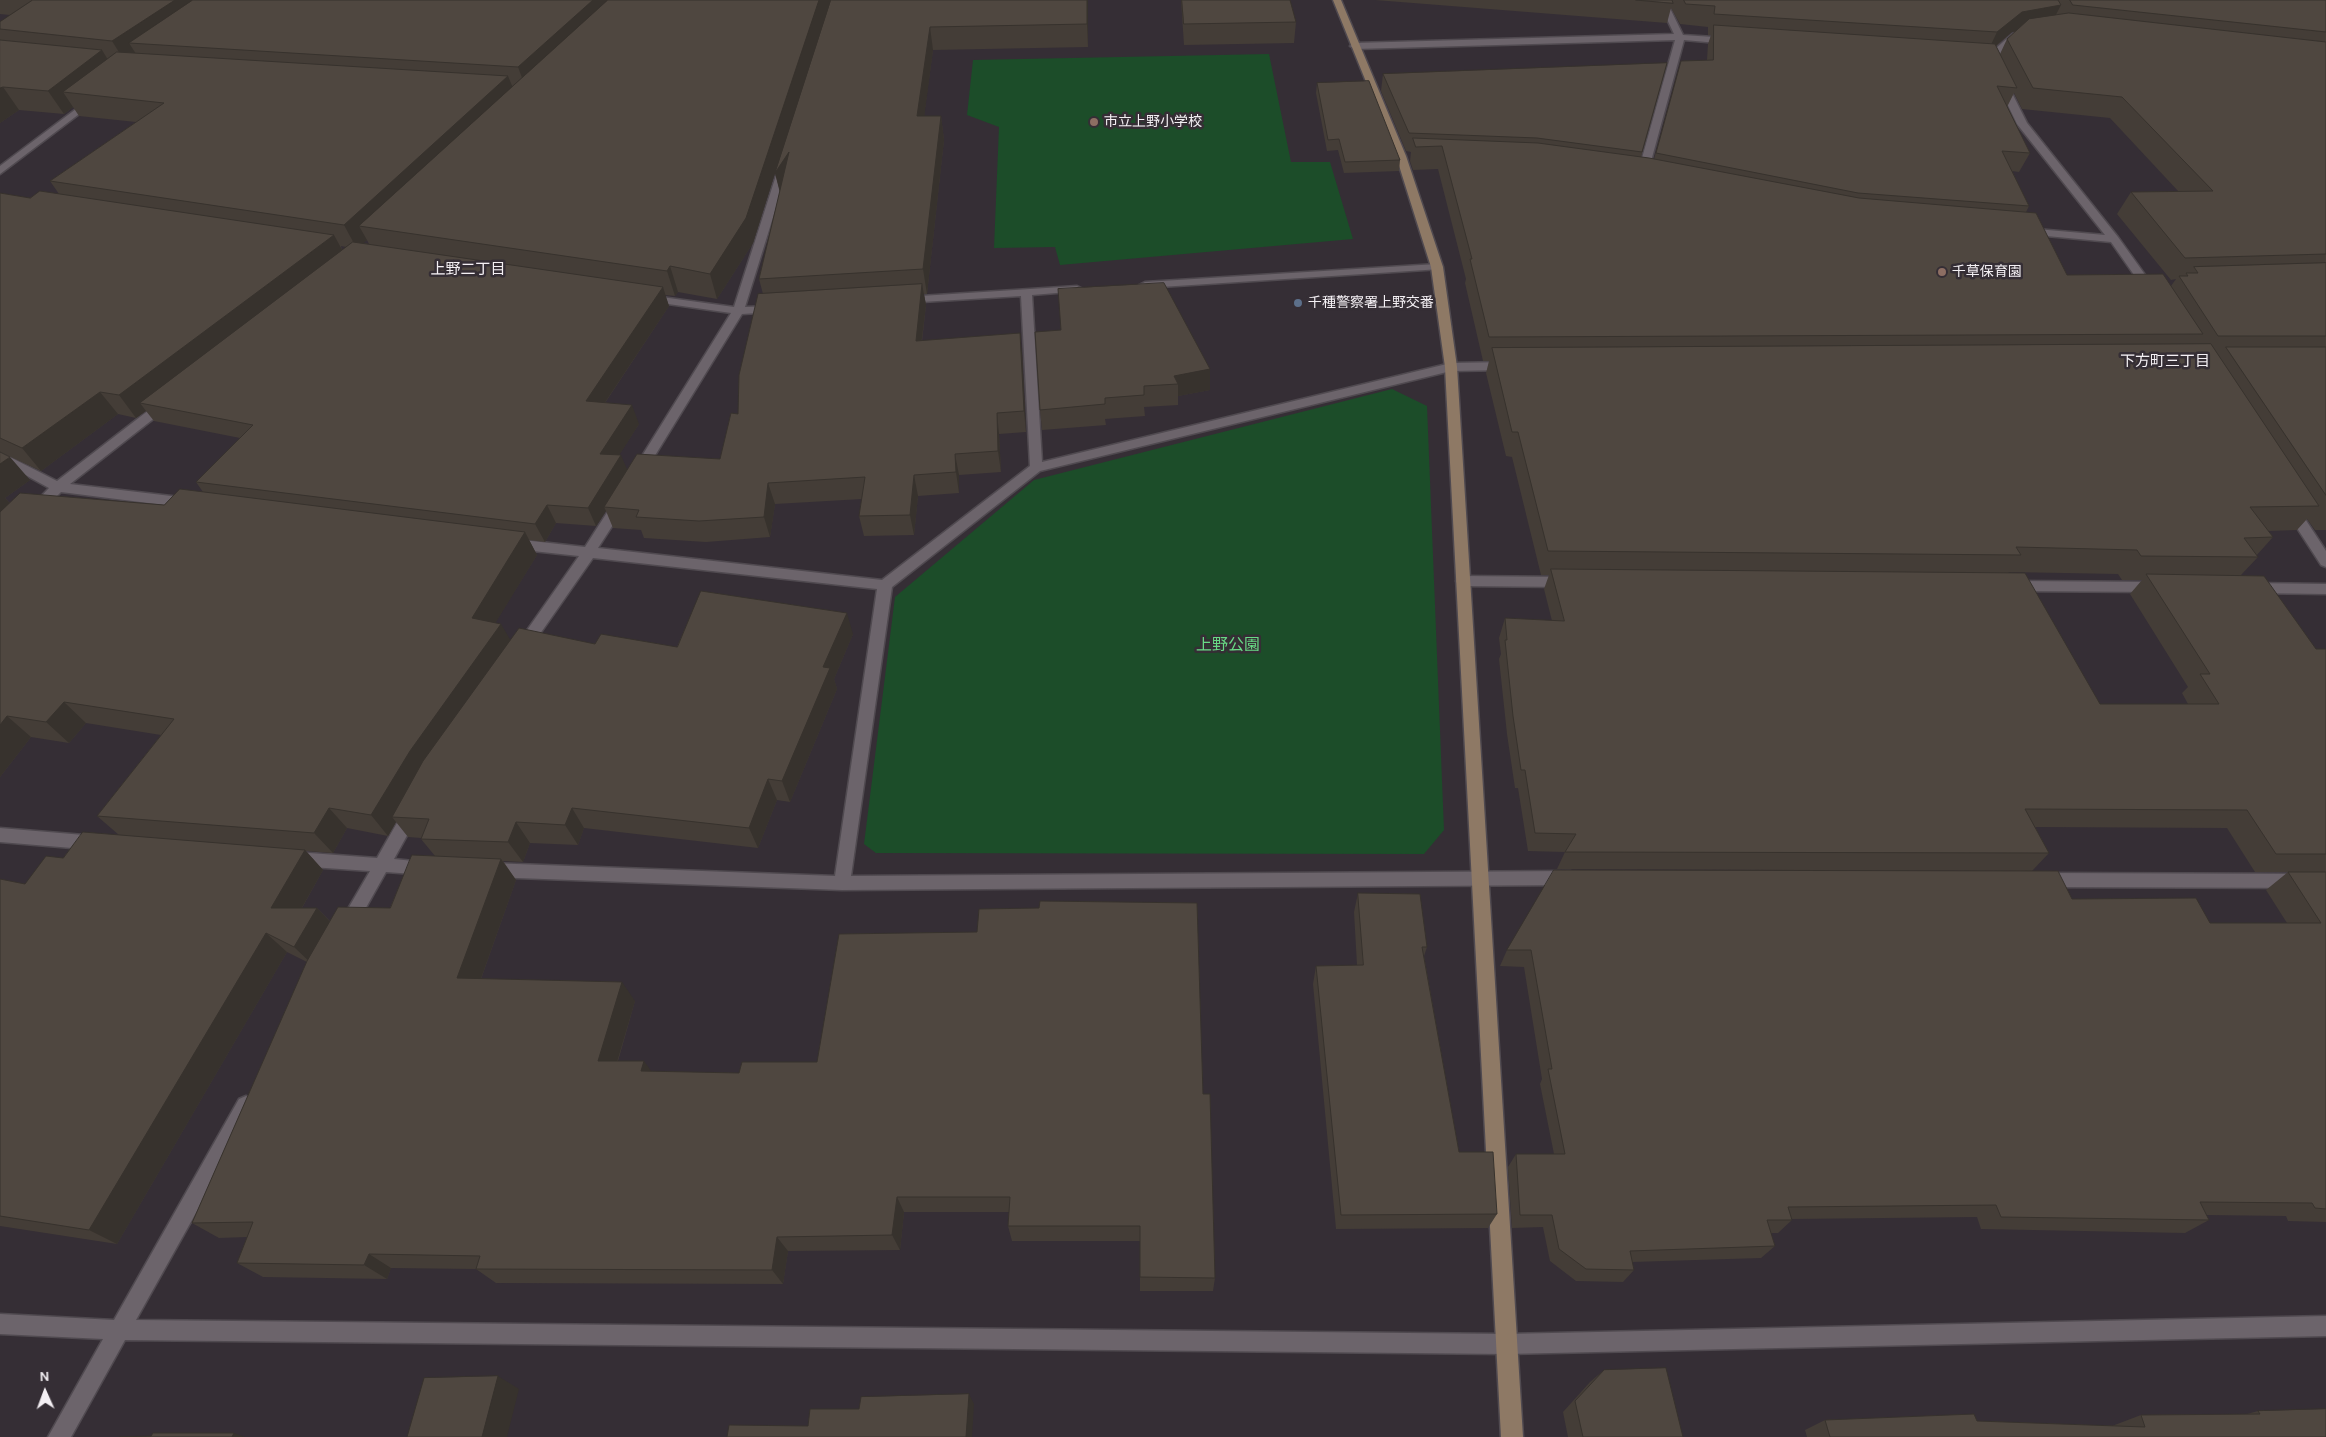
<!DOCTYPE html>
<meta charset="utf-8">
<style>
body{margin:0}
#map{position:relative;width:2326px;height:1437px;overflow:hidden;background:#352e35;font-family:Karla,sans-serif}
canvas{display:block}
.north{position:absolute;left:20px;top:1367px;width:50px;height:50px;-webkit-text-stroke:4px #352e35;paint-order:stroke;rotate:358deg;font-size:14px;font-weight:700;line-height:20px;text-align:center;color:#f4f0f4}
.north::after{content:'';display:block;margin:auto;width:18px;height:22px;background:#f4f0f4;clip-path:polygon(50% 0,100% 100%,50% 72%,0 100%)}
</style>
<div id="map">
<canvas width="2326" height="1437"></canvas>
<div class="north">N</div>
</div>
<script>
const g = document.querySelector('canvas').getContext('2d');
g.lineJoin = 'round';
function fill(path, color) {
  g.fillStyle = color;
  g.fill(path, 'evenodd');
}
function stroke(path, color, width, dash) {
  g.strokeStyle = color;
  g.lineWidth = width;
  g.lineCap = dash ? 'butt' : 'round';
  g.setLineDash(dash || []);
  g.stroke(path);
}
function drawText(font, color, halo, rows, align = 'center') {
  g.font = font + ' Karla,"Noto Sans JP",sans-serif';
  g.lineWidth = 5;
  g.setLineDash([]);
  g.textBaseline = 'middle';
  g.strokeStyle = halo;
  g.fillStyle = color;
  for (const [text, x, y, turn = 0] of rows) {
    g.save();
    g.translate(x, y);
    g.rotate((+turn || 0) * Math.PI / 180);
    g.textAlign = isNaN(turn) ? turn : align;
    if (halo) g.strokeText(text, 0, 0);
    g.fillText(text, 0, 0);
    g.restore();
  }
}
const green = new Path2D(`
 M1269,54L1291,162H1330L1353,239L1060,265L1055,247L994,248L999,127L967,115L973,60Z
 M1392,389L1427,406L1444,830L1424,854L876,853L864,844L895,597L1034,480Z`);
const street = new Path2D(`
 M1658,0H1666L1683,35L1729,38L1734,41L1729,44L1684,40L1647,176L1642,179L1637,176L1675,40L1355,49L1350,46L1355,43L1674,34Z
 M2019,32L2024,35L2022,37L2018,38L1995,59L2027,123L2118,237L2156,290L2154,292H2146L2111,242L2025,234L2020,231L2025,228L2105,235L2017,124L1985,58L2012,34Z
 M92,97L97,100L95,102L0,174V166Z
 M784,163L789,166L745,307L775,306L781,309L775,312L742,314L643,475H633L632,472L731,313L647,301L641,298L647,295L734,307L779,166Z
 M1437,264L1441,265V269L1145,288L1139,285L1145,282Z
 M1077,286L1083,289L1081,291L1032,295L1042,462L1451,363L1508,362L1514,366L1508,370L1451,371L1040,471L892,587L851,876L1570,871L1576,873L1578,878L1576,883L1570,885L842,890L490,877L484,875L482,870L484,865L490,863L835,876L877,589L593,558L528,651H518L516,647L518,643L579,556L514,549L507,544L514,539L585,547L615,500L620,498L627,503L598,548L882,580L1030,466L1021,296L905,303L899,300L905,297Z
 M166,399L172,403L170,406L70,484L188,498L193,500L195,503L193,506L188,508L61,492L40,513L35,515L28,510L49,488L0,461V452L57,481L162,400Z
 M2291,503L2296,505L2326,551V567L2321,565L2284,508Z
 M1463,576L1567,577L1572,578L1574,582L1572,586L1567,587L1463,586L1458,585L1456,581L1458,577Z
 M2012,581L2157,582L2162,583L2164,587L2162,591L2157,592L2012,591L2007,590L2005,586L2007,582Z
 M2252,583L2326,584V594L2252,593L2247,592L2245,588L2247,584Z
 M412,805L418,807L420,812L394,859L433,863L435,868L433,873L427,875L386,872L354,929L348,931L342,929L340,924L342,919L370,871L296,866L290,864L288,859L290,854L296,852L377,858L406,807Z
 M0,828L96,836L102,838L104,843L102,848L96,850L0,842Z
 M2043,873L2326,874V888L2043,887L2037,885L2035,880L2037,875Z
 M246,1096L253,1099L255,1105L253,1111L136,1320L1506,1334L2326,1316V1336L1506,1354L125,1340L71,1437H48L103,1339L0,1334V1314L114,1320L239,1099Z`);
const secondary = new Path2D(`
 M1333,0H1341L1406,156L1443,267L1457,367L1523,1437H1501L1445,367L1431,267L1396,156Z`);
const wall = new Path2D(`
 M0,0H1088V47L933,50L924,116H941L944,140L927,294H924L926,305L922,341L1022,354L1026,432L999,434L1001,472L959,475V493L918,496L914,535L864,536L859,516L862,499L775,504L770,537L706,542L644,538L641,530L613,528L606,511L596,526L556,523L545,542L529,540L537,555L495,623L510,640L677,647L853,634L834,679L837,689L790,802L777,800L758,848L584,828L578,845L530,843L523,862L503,861L516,880L481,979L635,1001L618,1061L651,1072L1203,1094L1215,1278L1213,1291H1140V1241H1012L1008,1226L1009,1212H904L900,1250L788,1251L783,1284L496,1283L476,1269L391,1268L387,1279L263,1277L237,1263L247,1237L219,1238L192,1223L307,962L287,952L117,1244L0,1226V879L25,884L63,858L119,835L97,816L161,735L86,723L69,743L31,737L0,777V452L30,480L5,498L10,503L164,505L203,492L196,482L240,438L154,421L146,411L136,418L118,414L41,471L0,452V193L30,198L59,194L50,181L136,122L79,116L73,107L64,114L19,110L0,123V22L10,15L0,14ZM775,173L780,191L759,279L763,294L738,414L720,459L627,470L619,455L639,424L605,403L669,306L665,295L675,296L678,292L717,299L753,243ZM367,240L369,244L363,243ZM341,246L346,247L342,250ZM396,822L408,837L421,838V839L435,856L390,908L330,921L317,908H302L323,870L306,851L333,853L347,828L388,836Z
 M1181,0H1290L1296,22L1294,43L1184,45Z
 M1375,0H2326V530H2315L2307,519L2297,530L2268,531L2273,537L2256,556L2258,557L2241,575L2316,649H2326V872H2255L2227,828L2035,827L2049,853L2032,871L1557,869L1565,852L1528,851L1518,788H1515L1507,734L1499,659L1501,654L1499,638L1505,618L1552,621L1544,589L1549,575H1541L1512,457L1506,456L1486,373L1489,361H1483L1465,283L1466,279L1438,169L1413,170L1410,161L1411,152L1406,151L1381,91L1383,74L1667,63L1641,157L1654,159L1681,61L1707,60L1708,44L1711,35H1708V27L1680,24L1671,8L1667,23ZM2012,32H2015L2007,39L2000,54L1996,46ZM2014,93L2022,109L2110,118L2179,192H2131L2117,214L2171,280L2176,279L2171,286L2067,275L2026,212L2029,206L2012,171L2019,172L2030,153L2007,107ZM2009,572L2118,574L2122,580H2142L2130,594L2188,687L2182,693L2188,704H2100L2008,573Z
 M1317,83L1400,160L1399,171L1344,173L1338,150L1327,151L1316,93Z
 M1061,330L1210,390L1178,396V405L1144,407L1145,416L1105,419L1106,425L1042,430L1040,410Z
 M2288,872H2326V1222L2288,1221L2286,1216L2206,1215L2209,1220L2185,1233L1981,1229L1977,1217L1792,1219V1220L1778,1233H1771L1775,1246L1761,1258L1632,1262L1634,1270L1623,1282L1576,1281L1550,1261L1543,1227L1512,1228L1508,1167L1516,1154H1554L1540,1084L1542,1079L1524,967L1500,966L1507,950L2072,899L2210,923H2287L2266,890Z
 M1358,893L1427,947L1424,956L1459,1152L1497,1214L1488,1228L1336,1229L1313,984L1316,966L1357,965L1354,912Z
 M1604,1370L1683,1437H1568L1563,1412L1590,1382Z
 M2258,1411L2326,1437H1807L1805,1430L1825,1420L1977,1421L2112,1426L2141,1415L2247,1414Z`);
const shadedWall = new Path2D(`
 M175,0H223L129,43L138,57L127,65L112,41Z
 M593,0H626L527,91L518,67Z
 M819,0H831L789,152L781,197L775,173L753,243L717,299L710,274Z
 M1087,0H1088V47L1087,24Z
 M2061,5L2050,26L2012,32L1987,53L1997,32L2022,12Z
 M930,27L933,50L921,141L917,116Z
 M102,50L116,73L63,92L73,107L64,114L48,91Z
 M508,76L518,100L359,226L367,240L357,249L344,225Z
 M3,87L19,110L0,123V88Z
 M941,116L944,140L927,294L923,269Z
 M334,235L346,257L140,403L146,411L136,418L119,395Z
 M670,266L678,292L675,296L667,271Z
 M922,284L926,305L919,362L916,341Z
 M663,287L669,306L594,419L586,401Z
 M1020,333L1022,354L1026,432L1024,411Z
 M1210,369V390L1178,396V384L1174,376Z
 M100,392L118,414L41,471L22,448Z
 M632,405L639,424L608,473L600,454Z
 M997,413L999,434L1001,472L998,451Z
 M955,454L959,475V493L956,472Z
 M621,455L629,474L604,507L606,511L596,526L588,508Z
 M10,457L30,480L5,498L20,514L0,534V464Z
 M914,475L918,496L914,535L910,515Z
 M768,483L775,504L770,537L764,517Z
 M547,505L556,523L545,542L535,524Z
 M525,532L537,555L485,640L472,618Z
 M847,613L853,634L834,679L837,689L790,802L782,781L823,667Z
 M501,624L514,646L392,817L396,822L388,836L371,815L410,751Z
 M64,702L86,723L69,743L46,722Z
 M7,716L31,737L0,777V725Z
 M768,779L777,800L758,848L749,828Z
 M329,808L347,828L333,853L314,833Z
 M572,808L584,828L578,845L565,825Z
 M516,822L530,843L523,862L508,842Z
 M305,850L323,870L291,927L271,908Z
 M501,859L516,880L474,998L457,978Z
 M317,908L336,928L314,966L294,947Z
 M266,933L287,952L117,1244L89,1230Z
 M622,982L635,1001L612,1079L598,1061Z
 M644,1061L657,1079L641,1071Z
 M897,1197L904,1212L900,1250L892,1235Z
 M777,1237L788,1251L783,1284L772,1270Z
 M369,1254L391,1268L387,1279L364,1265Z
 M498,1376L519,1389L507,1437H482Z
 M969,1394L974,1404L972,1437H966Z
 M234,1433L245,1437H232Z`);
const building = new Path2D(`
 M33,0H175L112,41L0,29V22Z
 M193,0H593L518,67L129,43Z
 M608,0H819L746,218L710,274L670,266L667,271L359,226Z
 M831,0H1087V24L930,27L917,116H941L923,269L759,279L789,152L775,173Z
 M1182,0H1290L1296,22L1184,24Z
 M1636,0H1672L1673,3Z
 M1684,0H2058L2061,5L2022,12L1997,32L1714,14L1715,6L1686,4Z
 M2070,0H2326V32L2073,5Z
 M2069,13L2326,42V254L2185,258L2131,192L2213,191L2122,97L2033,88L2007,39L2029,19Z
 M1714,25L1995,44L2017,88L1997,86L2030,153L2002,151L2029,206L1858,193L1656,153L1681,61L1713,60Z
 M0,40L102,50L48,91L3,87L0,88Z
 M117,52L508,76L344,225L50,181L164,103L63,92Z
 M1667,63L1642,152L1537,138L1409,133L1383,74Z
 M1369,81L1400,160L1345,162L1339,139L1328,140L1317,83Z
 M1413,138L1538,143L1649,158L1859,198L2036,213L2067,275L2163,274L2203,334L1489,337L1470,259H1472L1442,146L1416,147Z
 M40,191L334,235L119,395L100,392L22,448L0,438V193L30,198Z
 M353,242L663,287L586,401L632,405L600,454L621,455L588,508L547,505L535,524L196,482L253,425L140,403Z
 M2326,263V336H2218L2179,276H2188L2186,273H2198L2194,267Z
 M1164,283L1210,369L1174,376L1178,384L1144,386V395L1105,398V404L1040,410L1035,332L1061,330L1058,289Z
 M922,284L916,341L1020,333L1024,411L997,413L998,451L955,454L956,472L914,475L910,515L859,516L865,477L768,483L764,517L699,521L636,517L639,510L604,507L637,454L720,459L731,413L738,414L739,375L758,294Z
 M2211,344L2319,506L2250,507L2273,537L2244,538L2258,557L2141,556L2137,550L2016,547L2021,555L1548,551L1518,432H1512L1492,348Z
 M2226,347H2326V495Z
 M0,452L10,457L0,464Z
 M180,489L525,532L472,618L501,624L410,751L371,815L329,808L314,833L97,816L174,719L64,702L46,722L7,716L0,725V512L20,493L164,505Z
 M1551,569L2025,573L2100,704H2219L2200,674H2210L2146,574L2264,576L2316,649H2326V854H2276L2247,810L2025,809L2049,853L1565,852L1576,834L1535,833L1525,770H1521L1513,716L1505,640H1507L1505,618L1564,621Z
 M701,591L847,613L823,667L830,668L782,781L768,779L749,828L572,808L565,825L516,822L508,842L421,839L429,819L392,817L423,761L519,628L595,644L601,634L677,647Z
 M83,832L305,850L271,908H317L294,947L266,933L89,1230L0,1216V879L25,884L46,856L63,858Z
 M412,855L501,859L457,978L622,982L598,1061H644L641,1071L739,1073L742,1062H817L839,934L977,932L979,909L1039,908L1040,901L1197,903L1203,1094H1210L1215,1278L1140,1277V1226H1008L1010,1197H897L892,1235L777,1237L772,1270L476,1269L480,1256L369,1254L364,1265L237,1263L253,1222L192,1223L307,961L338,907L390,908Z
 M1554,870L2058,871L2072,899L2196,898L2210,923H2321L2288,872H2326V1209L2315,1208L2312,1203L2200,1202L2209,1220L2001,1217L1996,1205L1788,1207L1792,1220H1767L1775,1246L1630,1251L1634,1270L1586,1269L1559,1249L1552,1215H1520L1516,1154H1565L1548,1069H1552L1531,950H1507Z
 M1358,893L1420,894L1427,947H1422L1459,1152H1493L1497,1214L1341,1215L1316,966L1363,965Z
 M1666,1368L1683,1437H1583L1575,1401L1604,1370Z
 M498,1376L482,1437H407L424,1378Z
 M969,1394L966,1437H727L729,1425L808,1426L810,1409H859L861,1397Z
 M2326,1409V1437H1830L1825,1420L1974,1414L1977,1421L2145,1427L2141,1415L2260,1414L2258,1411Z
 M153,1433H234L232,1437H119L151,1436Z`);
const markers = [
 [1094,122,5,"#8d6e63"],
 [1942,272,5,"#8d6e63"],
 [1298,303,5,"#5c6f8a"]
];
const farPoinames = [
 ["市立上野小学校",1104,122],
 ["千草保育園",1952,272],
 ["千種警察署上野交番",1308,303]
];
const farNeighbourhoodnames = [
 ["上野二丁目",468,270],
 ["下方町三丁目",2165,362]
];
const parkNames = [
 ["上野公園",1228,645]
];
fill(green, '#1c4d29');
stroke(street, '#504a50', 3);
stroke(secondary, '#504a50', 3);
fill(street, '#6c646b');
fill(secondary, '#8e7965');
fill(wall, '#443d37');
fill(shadedWall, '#37322d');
fill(building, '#4f4740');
stroke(building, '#37322d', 1);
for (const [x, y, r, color] of markers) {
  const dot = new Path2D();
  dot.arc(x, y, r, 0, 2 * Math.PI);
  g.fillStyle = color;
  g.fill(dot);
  stroke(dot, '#352e35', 2);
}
drawText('14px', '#f4f0f4', '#352e35', farPoinames, 'left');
drawText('15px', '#f4f0f4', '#352e35', farNeighbourhoodnames);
drawText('16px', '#68da85', '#352e35', parkNames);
</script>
